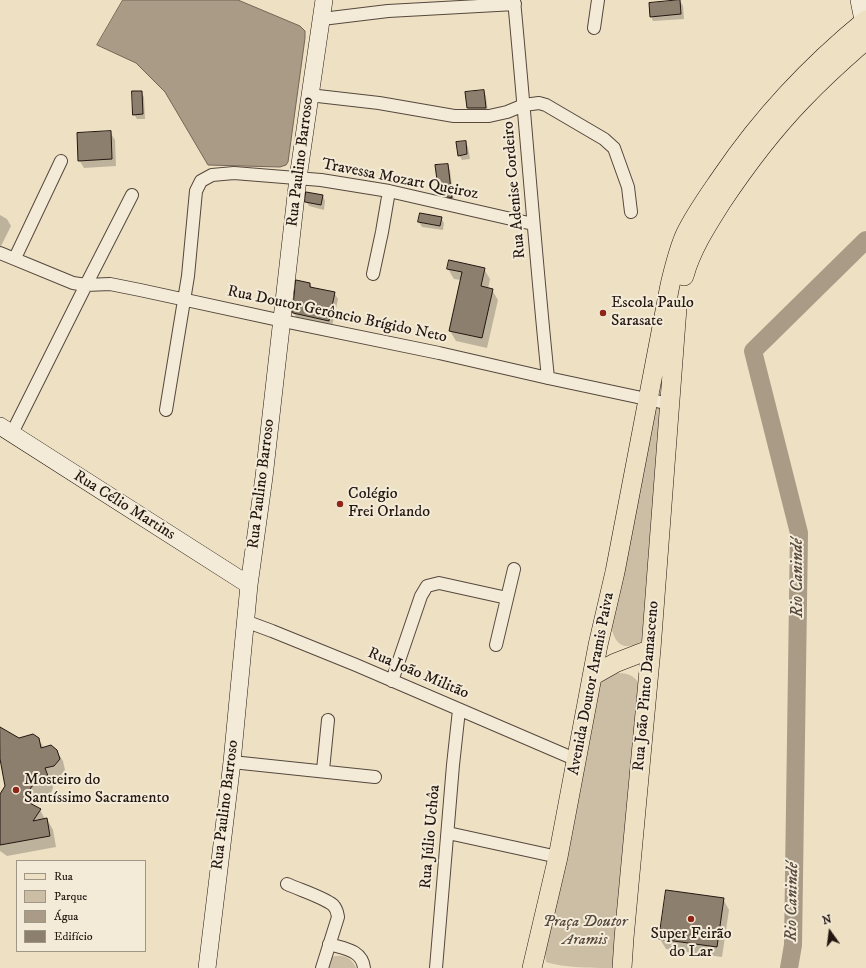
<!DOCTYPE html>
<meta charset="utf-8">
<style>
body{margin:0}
#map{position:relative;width:866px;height:968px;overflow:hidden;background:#ede0c3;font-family:"IM FELL DW Pica",serif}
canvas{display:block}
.legend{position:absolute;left:16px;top:860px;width:130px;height:92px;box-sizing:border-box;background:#f3ebd8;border:1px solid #a09688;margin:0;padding:5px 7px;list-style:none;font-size:12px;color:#241610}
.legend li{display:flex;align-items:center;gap:8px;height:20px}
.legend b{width:20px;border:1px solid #a09688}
.north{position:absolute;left:810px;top:912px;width:40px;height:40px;-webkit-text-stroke:3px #f3ebd8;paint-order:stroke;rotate:346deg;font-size:11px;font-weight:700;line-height:16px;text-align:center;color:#241610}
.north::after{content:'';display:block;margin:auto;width:14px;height:18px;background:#241610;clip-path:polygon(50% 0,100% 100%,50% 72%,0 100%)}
</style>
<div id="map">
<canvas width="866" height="968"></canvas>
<ul class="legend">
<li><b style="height:5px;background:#ede0c3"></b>Rua</li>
<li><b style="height:11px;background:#cbbea5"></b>Parque</li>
<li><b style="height:11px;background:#a99b86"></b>Água</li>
<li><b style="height:11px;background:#8d7f6d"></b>Edifício</li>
</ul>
<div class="north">N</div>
</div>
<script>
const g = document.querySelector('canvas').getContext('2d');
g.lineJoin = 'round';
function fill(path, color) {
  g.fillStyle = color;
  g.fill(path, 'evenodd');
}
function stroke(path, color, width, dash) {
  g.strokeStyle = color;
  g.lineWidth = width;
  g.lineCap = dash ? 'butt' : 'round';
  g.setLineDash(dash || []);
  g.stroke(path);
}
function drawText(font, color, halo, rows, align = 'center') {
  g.font = font + ' "IM FELL DW Pica",serif';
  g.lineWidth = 4;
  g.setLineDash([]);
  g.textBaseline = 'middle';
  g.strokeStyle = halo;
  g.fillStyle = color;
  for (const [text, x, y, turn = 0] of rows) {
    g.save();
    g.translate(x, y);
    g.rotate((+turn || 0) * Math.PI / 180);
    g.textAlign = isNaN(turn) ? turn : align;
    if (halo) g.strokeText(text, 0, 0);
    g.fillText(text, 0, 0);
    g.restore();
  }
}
const green = new Path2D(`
 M661,408L642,641C622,653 614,643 610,622L654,413L657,409Z
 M614,673C628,673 632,674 641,685L616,968C596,968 564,968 546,962L545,953L600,682Z
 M336,956C346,955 352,959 356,968H322L331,957Z`);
const water = new Path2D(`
 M123,0H238L300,26L305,31V38L288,162L286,165L280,167L208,165L165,92L136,63L97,45Z`);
const shadow = new Path2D(`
 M680,1L683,6L684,19L653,21L651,16Z
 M483,91L486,96L488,113H471L468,108L466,93Z
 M141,92L144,97L145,119H137L134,114Z
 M110,132L115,140L116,166L84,168L79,160Z
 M465,142L468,147L470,159L462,160L459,155Z
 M447,165L450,170L454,202L443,200L440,194Z
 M323,196L325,201L324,210L309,206L306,201Z
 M0,215L7,219L11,226L0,248Z
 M441,218L444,223L443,230L422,227L419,222Z
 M448,269H484L490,279L488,289L492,290L498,300L487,348L456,341L450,331L461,280L454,279Z
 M310,284L313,289L334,293L338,299L332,327L297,319L294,313Z
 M0,728L19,739L38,738L44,748L56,750L63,761L65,770L60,776L51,778L53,788L51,793L38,797L32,806L40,810L45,819H47L53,830L56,847L7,856L0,851V796L6,786L0,753Z
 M723,899L729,910L722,957L666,949L660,939Z`);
const river = new Path2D(`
 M789,968L793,945L799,533L753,351L866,240`);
const building = new Path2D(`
 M680,0L681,14L650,17L649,3Z
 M484,90L486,108H467L465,92Z
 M132,91H142L143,114L133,115Z
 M111,131L112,159L78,161L77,133Z
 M466,141L467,154L458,156L456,142Z
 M448,164L452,198L439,195L435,165Z
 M306,192L323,195L321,205L305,202Z
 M420,213L442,217L440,226L418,222Z
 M449,260L485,268L481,286L493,289L482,338L449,331L462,272L447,269Z
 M296,280L310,283V287L335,292L329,321L293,313Z
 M0,727L19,738L33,734L39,738L41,748L51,745L57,750L60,759L54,766L45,768L48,776L45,782L32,786L24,800L41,809L33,821L47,818L50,836L0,845V794L5,786L0,759Z
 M666,890L724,898L717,947L659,939Z`);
const street = new Path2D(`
 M514,0C526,126 535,252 548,378
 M322,19L388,11L515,4
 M594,28L598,0
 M309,95L379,103L454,116H489L507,112L524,105L539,103L546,105L604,139L614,148L628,187L631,212
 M0,253L73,283L86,285L110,284L140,290L283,321L439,353L548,378L670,404
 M15,258L61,161
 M373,274L382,232L389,191
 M166,410L188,276L196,191L201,181L212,175L234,173L321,180L389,191L533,224
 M12,433L86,285L132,195
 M245,621L272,631L356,665L577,760
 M496,645L514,569
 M392,681L421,596L427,586L439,583L507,598
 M232,762L375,777
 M323,770L328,720
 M448,833L558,857
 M287,884C300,890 323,897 333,905C337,909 337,912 338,917L322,968
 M329,944C345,949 362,950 364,968
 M436,968L453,765L459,710`);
const secondary = new Path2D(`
 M859,0L862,15L866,25
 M0,426L249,585
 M207,968L232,762L249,585L264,477L298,178L324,0`);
const primary = new Path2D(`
 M684,276C691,250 707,225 721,203C745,167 772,131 802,100C822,79 844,59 866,40
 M592,676L615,663L651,649
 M532,968L558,857L598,645L615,572L670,285C674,268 678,251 685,235C695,214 709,195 722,176C762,117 811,65 866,20
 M622,968L624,938L651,649L677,308`);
const markers = [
 [603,313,4,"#8f2418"],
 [340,504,4,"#8f2418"],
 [16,790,4,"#8f2418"],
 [691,919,4,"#8f2418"]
];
const streetNames = [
 ["Rua Paulino Barroso",301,162,-83],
 ["Travessa Mozart Queiroz",400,180,11],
 ["Rua Adenise Cordeiro",515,190,-95],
 ["Rua Doutor Gerôncio Brígido Neto",337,315,12],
 ["Rua Paulino Barroso",262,484,-83],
 ["Rua Célio Martins",124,506,32],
 ["Rua João Militão",418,674,23],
 ["Avenida Doutor Aramis Paiva",592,684,-79],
 ["Rua João Pinto Damasceno",647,686,-85],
 ["Rua Paulino Barroso",226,805,-83],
 ["Rua Júlio Uchôa",431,837,-85]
];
const poiNames = [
 ["Escola Paulo",611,304],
 ["Sarasate",611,322],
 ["Colégio",348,495],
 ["Frei Orlando",348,513],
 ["Mosteiro do",24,781],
 ["Santíssimo Sacramento",24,799],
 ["Super Feirão",691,935,"center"],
 ["do Lar",691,953,"center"]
];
const parkNames = [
 ["Praça Doutor",585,923],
 ["Aramis",585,941]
];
const waterNames = [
 ["Rio Canindé",798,578,-90],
 ["Rio Canindé",793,902,-89]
];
fill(green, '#cbbea5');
fill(water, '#a99b86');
stroke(water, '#746657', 1);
fill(shadow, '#0003');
stroke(river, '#a99b86', 18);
fill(building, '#8d7f6d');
stroke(building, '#241610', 1);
stroke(street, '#56483d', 14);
stroke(secondary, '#241610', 18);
stroke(primary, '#241610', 20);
stroke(street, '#f3ebd8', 12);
stroke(secondary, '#f3ebd8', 17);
stroke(primary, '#ede0c3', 19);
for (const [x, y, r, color] of markers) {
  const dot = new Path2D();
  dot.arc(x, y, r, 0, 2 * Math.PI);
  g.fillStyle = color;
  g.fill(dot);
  stroke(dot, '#f3ebd8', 1.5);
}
drawText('16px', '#241610', '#f3ebd8', streetNames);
drawText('16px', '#241610', '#f3ebd8', poiNames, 'left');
drawText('italic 16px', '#56483d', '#f3ebd8', parkNames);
drawText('italic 17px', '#594b3f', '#f3ebd8', waterNames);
</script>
